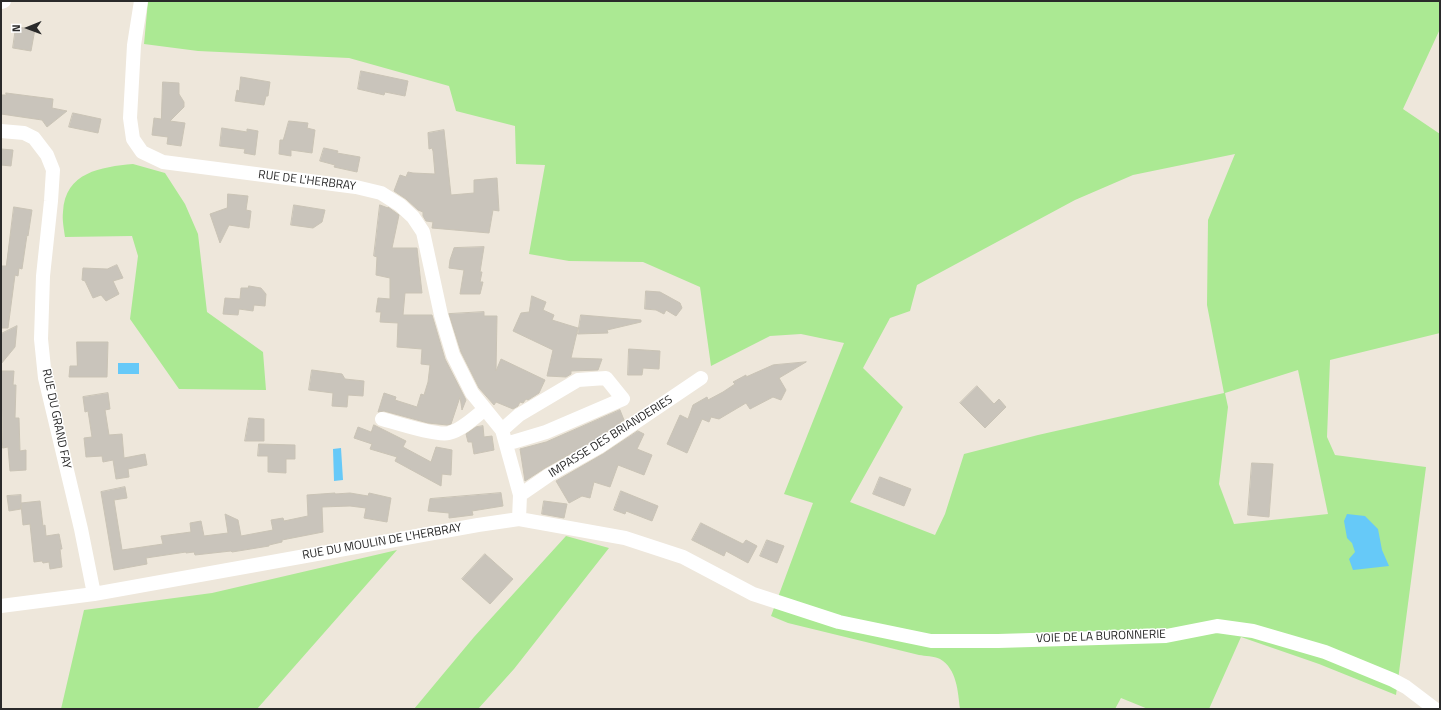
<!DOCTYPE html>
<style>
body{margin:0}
#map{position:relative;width:1441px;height:710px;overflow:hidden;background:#eee7db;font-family:"Titillium Web",sans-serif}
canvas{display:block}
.frame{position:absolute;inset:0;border:2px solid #2a2a2a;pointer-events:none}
.north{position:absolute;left:8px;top:8px;width:40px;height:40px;-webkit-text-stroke:3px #fff;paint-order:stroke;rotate:269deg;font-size:11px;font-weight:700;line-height:16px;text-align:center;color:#2a2a2a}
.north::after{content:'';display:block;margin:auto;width:14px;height:18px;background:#2a2a2a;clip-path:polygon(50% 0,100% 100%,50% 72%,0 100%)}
</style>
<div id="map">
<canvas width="1441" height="710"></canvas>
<div class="frame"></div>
<div class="north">N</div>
</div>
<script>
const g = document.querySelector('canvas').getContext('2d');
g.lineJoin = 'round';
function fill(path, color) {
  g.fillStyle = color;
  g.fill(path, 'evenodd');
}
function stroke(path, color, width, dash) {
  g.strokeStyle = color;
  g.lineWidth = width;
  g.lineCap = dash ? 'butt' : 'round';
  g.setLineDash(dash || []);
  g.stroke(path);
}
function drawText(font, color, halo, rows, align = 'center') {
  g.font = font + ' "Titillium Web",sans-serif';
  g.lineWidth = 3;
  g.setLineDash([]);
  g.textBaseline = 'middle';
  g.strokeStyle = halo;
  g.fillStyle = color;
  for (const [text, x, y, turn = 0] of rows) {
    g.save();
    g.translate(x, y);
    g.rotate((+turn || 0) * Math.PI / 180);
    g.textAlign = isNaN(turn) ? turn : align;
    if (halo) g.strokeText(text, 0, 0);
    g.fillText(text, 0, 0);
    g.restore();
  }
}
const green = new Path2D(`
 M148,1H1440V29L1403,109L1440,134V333L1330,360L1327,437L1335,455L1426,467L1396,695L1319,664L1241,637L1209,709H1148L1121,698L1115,709H960C958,692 957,669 940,659C934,656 925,656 919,655L788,623L771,616L813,503L784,494L844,343L801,334L770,336L711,366L700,287L643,262L569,261L529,254L545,165L516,164L515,126L456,111L449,86L349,58L198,51L144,44ZM1235,154L1208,220L1207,305L1224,393L1038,435L964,454L945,514L935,535L850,502L903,407L863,368L890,318L910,311L917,285L1075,200L1133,175ZM1298,370L1328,514L1234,524L1219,484L1228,407L1225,393Z
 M133,164L165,173L185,204L198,234L207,312L263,352L266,390L179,389L130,319L138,256L132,236L65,237C64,229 62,220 63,212C65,172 101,167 133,164Z
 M566,536L609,548L514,669L478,709H414L474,637Z
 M397,550L257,709H61L84,610L212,593Z`);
const water = new Path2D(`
 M118,363H139V374H118Z
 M341,448L343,480L334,481L333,449Z
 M1347,514L1365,516L1378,529L1382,550L1389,566L1353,570L1349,559L1355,552L1352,543L1347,538L1344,521Z`);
const building = new Path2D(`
 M16,27L35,29L31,51L13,48Z
 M361,71L408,81L405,96L385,92L384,95L358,89Z
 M241,77L270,82L268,96H266L264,105L235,101L237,90L239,91Z
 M163,82L179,83V94L184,102V107L170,121L185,123L181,146L167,144L168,137L152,135L154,118L161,119Z
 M6,93L53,99L52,108L67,111L47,127L42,120L1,114V95H6Z
 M73,113L101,119L98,133L69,127Z
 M289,121L308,123L307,128L315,130L312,153L291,150V156L279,154L280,140H283Z
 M222,128L247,132V129L258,131L255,155L244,153L245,149L220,146Z
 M444,130L451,195L474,193V180L497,178L499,211L493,210L489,233L432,228L433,222L426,221L423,216V212L418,210L406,199L394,191L400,175L406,177L408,172L413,173L435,174L433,151L432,148L429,149L428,133Z
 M324,148L338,151L337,153L360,157L357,172L334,167L335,165L320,161Z
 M1,149L13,150L11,166L1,165Z
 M228,194L248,196L246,210L251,211L249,228L229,225L220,243L210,214L227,208Z
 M294,205L325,210L322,222L313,228L291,225Z
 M380,205L388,208V207L399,215L392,248H417L422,293H405L403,315H432L445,359L466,400L462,410L460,397L451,424L447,425L428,423L384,411L378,412L384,393L396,397L395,400L417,407L421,394L424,395L428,382L430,365L421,364L422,349L397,347L398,323L380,322L381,312H376L378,298L390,299V278L376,275L377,257L374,256Z
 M14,207L32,210L28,236L27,235L22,269L19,268L18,276L15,275L8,328H1V266H6Z
 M484,247L480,272H482L480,282H483L480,294H460L464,270L449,268L450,260L454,248Z
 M117,265L123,278L113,281L119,294L106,301L101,295L93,298L85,281L82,280L83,268L107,269Z
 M249,286L261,288L266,294L265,306L254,305L253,311L239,309L238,315L223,314L225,298L240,299L241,288H248Z
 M646,291L660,292L680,303L682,308L676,316L666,310L664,314L656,310L645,309Z
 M532,296L546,302L543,310L554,315L552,320L578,328L571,358L602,359L598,370L571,371V374L566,377L547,376L553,350L513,331L521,313L529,312Z
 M484,312V316H497L496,371L501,359L545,380L539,393L528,400L526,399L523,403L520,402L518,406L513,409L496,402L494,405L479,388L461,352L449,314Z
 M581,315L641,320V322L607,330L608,333L578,334Z
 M17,326L15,347L1,364V334Z
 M77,342H108L107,377H69L70,366H77Z
 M629,349L660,351L659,369L643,368L642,375H628Z
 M806,362L779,378L786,390L781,400L773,397L750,409L746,403L719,419L711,417L709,422L702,419L687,453L667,444L680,415L688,419L693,405L707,397L708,400L723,392L735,384L733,382L746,375V377L773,365Z
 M312,370L342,374L345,379L364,381L363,396L348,395L347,407L332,406L333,393L309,390Z
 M1,371H14L13,385H16L15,418H19L20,451L26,450V470L10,471L8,447L3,448Z
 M977,386L994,404L999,399L1006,407L985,428L960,403Z
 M108,393L110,409L105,410L109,435L122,434L124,458L145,454L147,465L128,469L129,477L116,479L113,460L103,462L102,456L86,457L84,438L92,437L88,411L85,412L83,397Z
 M620,410L624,420L595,440L545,468L525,481L520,449L546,442Z
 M249,418L264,419V441H245Z
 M374,425L406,441L403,447L431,462L436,447L452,450L451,475L442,474L441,486L395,461L397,457L370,449L372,444L354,438L358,427L371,432Z
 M483,426L484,437L492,436L494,450L474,454L472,442H468L466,434L476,427Z
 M638,431L644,434L637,449L652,455L644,475L618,465L610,487L594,482L590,498L582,496L569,503L556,481L603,454Z
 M259,444L295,445V459H286V473L268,472V456H258Z
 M1252,463L1273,464L1269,517L1248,515Z
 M880,477L911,489L904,506L873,494Z
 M125,487L127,498L114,500L122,550L163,544L161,536L191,532L190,523L201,521L204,536L228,533L225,514L238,520L241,536L273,530L271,520L283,518L284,521L308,516L307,495L335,493V494L350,493L368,496L369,493L391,498L387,522L364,518L366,508L350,506L322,507L323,532L282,540V542L269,545V546L232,552L231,551L195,555L194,552L186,553V552L146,558L147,564L114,570L101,492Z
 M621,491L658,506L652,521L626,511L625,514L614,510Z
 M501,493L503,506L472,511L473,515L449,518V513L428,511L430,499Z
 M21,495V503L40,501L43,526L45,525L46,536L59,534L62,549H60L62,567L50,569L49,562L43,563L42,561L34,562L30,524L23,525L21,504V509L9,511L7,496Z
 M544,501L567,504L564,518L542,514Z
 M701,523L743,544L746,540L757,546L748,563L726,551L724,556L692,540Z
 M767,540L784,546L777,563L760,556Z
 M485,554L513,579L490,604L462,579Z`);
const minor = new Path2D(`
 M141,1L134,45L130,118L133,139L142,152L163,162L356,187L381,193L400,205L413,217L423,232L441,315L453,355L472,393L502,430L520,495L519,519
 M1,2L4,1
 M1,131L24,133L34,138L47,155L53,170L51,201L43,276L41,339L45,378L81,529L94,594
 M382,419C397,423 436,436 449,433C462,430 475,417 485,409
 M502,430L519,415L578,380L606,378L623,399L546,432L506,444
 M520,495L549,475L599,447L701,378
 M1,606L94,594L478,525L519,519L625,538L683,557L753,594L839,622L931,641H998L1166,636L1217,626L1253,631L1325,652L1393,680L1406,687L1435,709`);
const streetNames = [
 ["RUE DE L'HERBRAY",307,181,7],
 ["RUE DU GRAND FAY",56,419,78],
 ["IMPASSE DES BRIANDERIES",611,437,-32],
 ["RUE DU MOULIN DE L'HERBRAY",382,542,-10],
 ["VOIE DE LA BURONNERIE",1101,637,-2]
];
fill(green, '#abe993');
fill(water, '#66c9f8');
fill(building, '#c9c4bb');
stroke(building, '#c9c3b5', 1);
stroke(minor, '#fff', 14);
drawText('12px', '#2a2a2a', '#fff', streetNames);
</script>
